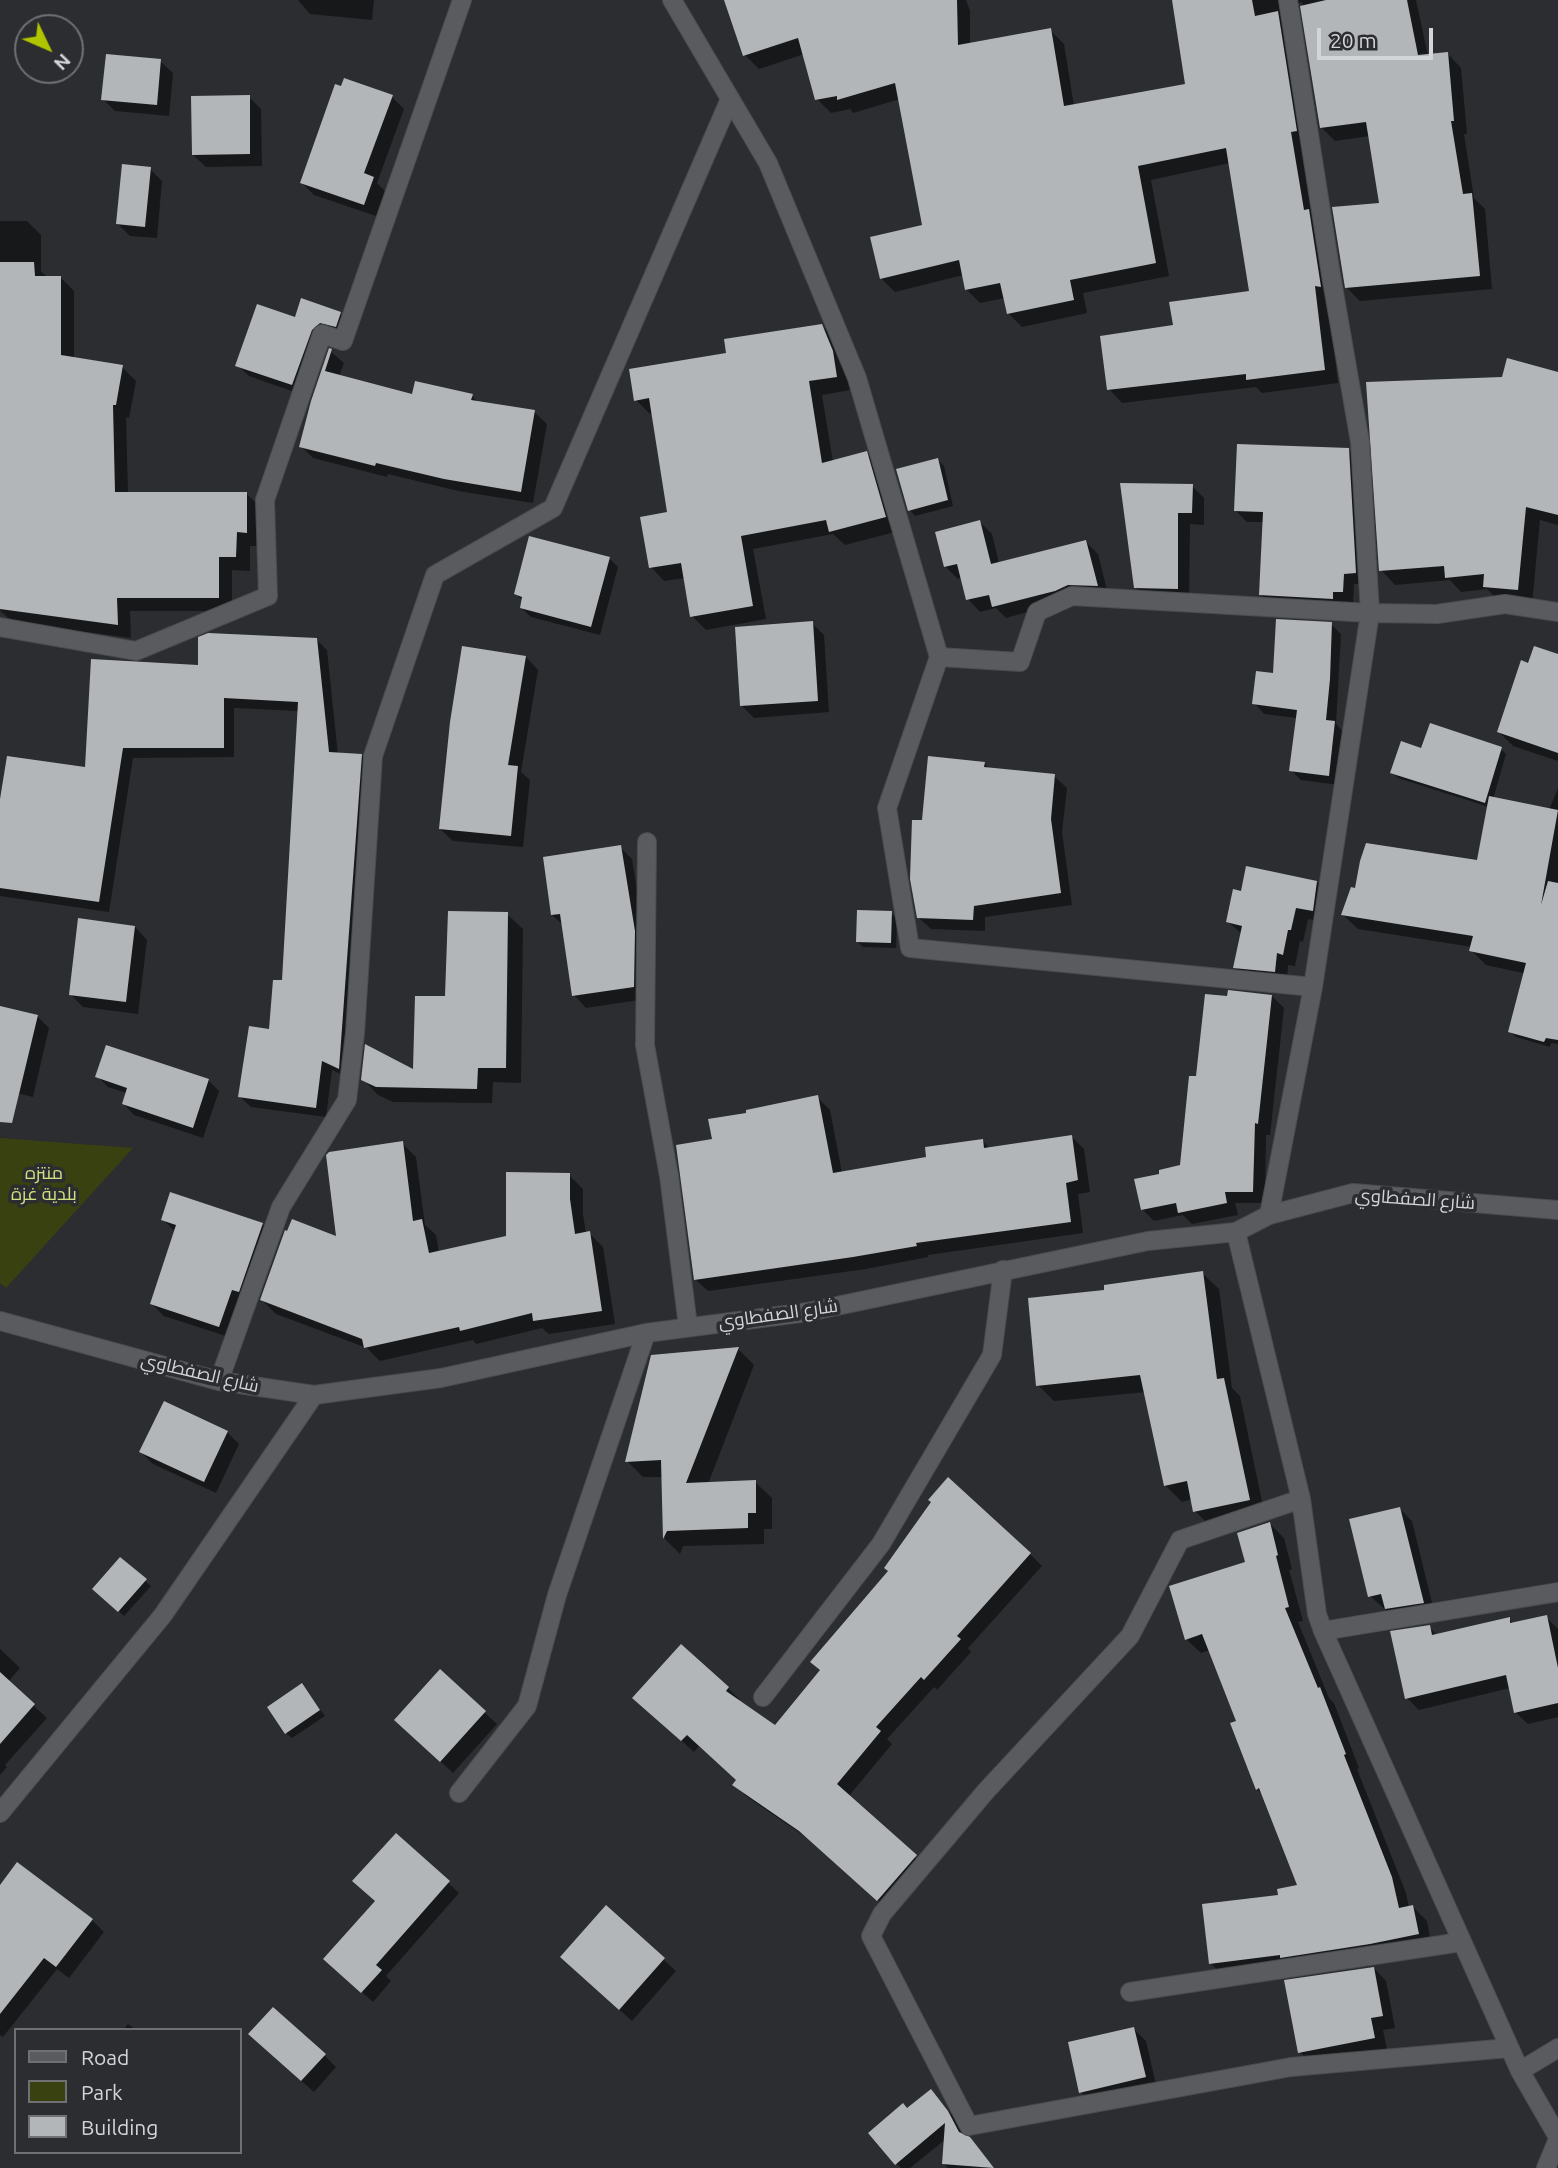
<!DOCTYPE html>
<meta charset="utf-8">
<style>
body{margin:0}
#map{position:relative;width:1558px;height:2168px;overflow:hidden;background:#2b2d30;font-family:Ubuntu,sans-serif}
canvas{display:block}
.legend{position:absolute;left:14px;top:2028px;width:228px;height:126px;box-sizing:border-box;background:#2b2d30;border:2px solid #6f7073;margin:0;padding:9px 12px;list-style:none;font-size:21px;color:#d4d5d7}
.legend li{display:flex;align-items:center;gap:14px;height:35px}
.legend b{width:35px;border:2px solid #6f7073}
.north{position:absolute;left:14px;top:14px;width:70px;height:70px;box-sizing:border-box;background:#2b2d30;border:2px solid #6f7073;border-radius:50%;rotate:134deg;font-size:19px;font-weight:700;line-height:28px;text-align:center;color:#d4d5d7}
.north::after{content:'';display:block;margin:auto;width:24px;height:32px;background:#b0c500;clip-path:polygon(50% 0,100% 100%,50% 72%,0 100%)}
.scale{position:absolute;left:1317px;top:28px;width:116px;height:32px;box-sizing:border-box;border:4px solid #d4d5d7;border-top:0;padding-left:9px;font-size:21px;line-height:24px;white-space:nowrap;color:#d4d5d7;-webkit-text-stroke:5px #2b2d30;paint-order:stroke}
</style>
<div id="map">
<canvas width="1558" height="2168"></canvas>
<ul class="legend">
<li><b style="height:9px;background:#595b5e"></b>Road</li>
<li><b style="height:19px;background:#3a4111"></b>Park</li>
<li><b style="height:19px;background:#b3b6b9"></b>Building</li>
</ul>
<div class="north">N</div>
<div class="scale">20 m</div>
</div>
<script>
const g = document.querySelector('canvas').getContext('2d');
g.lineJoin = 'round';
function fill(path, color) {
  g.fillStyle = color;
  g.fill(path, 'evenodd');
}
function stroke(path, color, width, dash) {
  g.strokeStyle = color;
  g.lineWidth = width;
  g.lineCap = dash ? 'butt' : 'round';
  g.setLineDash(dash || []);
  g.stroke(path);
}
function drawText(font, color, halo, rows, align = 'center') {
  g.font = font + ' Ubuntu,Cairo,sans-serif';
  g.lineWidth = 7;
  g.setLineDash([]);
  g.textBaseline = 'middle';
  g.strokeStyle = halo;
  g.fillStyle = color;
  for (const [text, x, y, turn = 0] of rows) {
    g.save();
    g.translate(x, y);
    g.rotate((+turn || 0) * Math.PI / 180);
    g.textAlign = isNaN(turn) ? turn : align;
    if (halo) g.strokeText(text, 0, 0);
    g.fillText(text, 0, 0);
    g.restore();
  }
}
const green = new Path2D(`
 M0,1138L133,1148L6,1288L0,1283Z`);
const shadow = new Path2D(`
 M298,0H374L372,20L310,14Z
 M726,0H966L970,11V44L1050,30L1064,44L1074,106L1187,86L1221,0H1416L1428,56L1448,54L1461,68L1467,134H1464L1474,198L1485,209L1492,289L1360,301L1346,287L1381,204L1370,136L1335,141L1321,127L1302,2L1294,5L1338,383L1262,393L1256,387L1122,403L1109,389L1175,327L1251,293L1230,163L1151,180L1169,276L1083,293L1087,313L1022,327L1008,313L1005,298L980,303L966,289L963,275L895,292L881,278L924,226L900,99L853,113L850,109L831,113L817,99L804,54L759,69L745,55Z
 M160,61L173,73L169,116L115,111L103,99Z
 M249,97L261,109L262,166L206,167L193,155Z
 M392,97L404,109L377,183L385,191L376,216L314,195L302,183Z
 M150,169L162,181L157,238L130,236L117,223Z
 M0,221H27L41,235V271L47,277H60L74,291V359L122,367L136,381L129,418L126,417L128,494H247L261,508L260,546H250V571L232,570V611H130L131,638L12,622L0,610Z
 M340,314L351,325L332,333L303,395L249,376L237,365L296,319Z
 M822,326L836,340L847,366L850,390L822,395L833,462L866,453L880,467L899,531L845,545L833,534L753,549L766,619L706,630L692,616L685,578L664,581L651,567L669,513L653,413L650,414L636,400L728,354Z
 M330,351L344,363L339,376L413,396H472L479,403L534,412L547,424L533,503L458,491L388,474L387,477L313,458L301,446Z
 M1558,374V525L1540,520L1532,604L1499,601L1487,589L1461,592L1450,580L1395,585L1381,570L1503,379Z
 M1348,449L1359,461L1366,583L1354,584L1353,602H1344L1343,610L1272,606L1261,595L1265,522H1247L1236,511Z
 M938,460L944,466L953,506L915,516L910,510Z
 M1192,486L1204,498V525L1190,524L1189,600H1148L1135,587Z
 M980,522L992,534L999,563L1086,542L1098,554L1109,598L1085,596L1006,618L996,608L980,612L968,599L962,577L958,579L945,566Z
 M609,558L618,567L600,635L531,617L521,608L523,601L516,594Z
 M812,623L824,635L829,712L754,718L742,706Z
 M1331,624L1341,634L1336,724L1344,733L1339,785L1301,780L1291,770L1297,718L1264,714L1254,703L1274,674Z
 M317,640L327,650L338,755H361L371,766L349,1078L332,1070L326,1117L251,1107L240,1097L271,1031L283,982L299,711L234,708V757L133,758L109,912L0,896V810L87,769L200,667Z
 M1558,655V761L1513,746L1499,732L1529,665Z
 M526,657L538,670L521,772L530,780L523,847L453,841L440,829Z
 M1501,749L1506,754L1493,799L1549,810L1558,788V904L1541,977L1486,965L1471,950L1472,947L1358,929L1343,915L1479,862L1489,807L1398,778L1392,772L1423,750Z
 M984,763L990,769L1054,776L1067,788L1062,832L1072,905L985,917V931L931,929L918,917L923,822Z
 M620,847L632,859L646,945V999L586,1008L574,995L564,926L552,915Z
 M1317,882L1329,894L1325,922L1308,919L1303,942L1300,941L1295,966L1288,965L1287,983L1247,979L1235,967L1242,934L1228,922L1242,893Z
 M891,913L897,919L896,948L863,947L857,941Z
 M507,914L523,929L521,1083L493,1082L492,1103L393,1102L378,1095L363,1079L415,1072L447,998Z
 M135,927L147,940L138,1014L83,1007L71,995Z
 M1272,996L1284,1008L1270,1135H1266L1265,1203H1235L1238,1215L1192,1224L1183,1215L1154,1221L1142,1209L1162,1175L1181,1167L1198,1078L1228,998Z
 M0,1007L37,1016L49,1028L33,1097L0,1089Z
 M1558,1013V1044L1551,1043L1550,1047L1516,1037L1510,1032Z
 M97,1076L208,1080L219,1091L203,1138L134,1115L124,1104L127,1093L108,1087Z
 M817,1097L830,1110L842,1173L928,1158L983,1141L990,1149L1072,1137L1084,1149L1090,1192L1078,1194L1083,1233L928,1255V1257L866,1269L708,1291L695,1279L714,1141L749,1114Z
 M402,1143L416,1157L425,1225L436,1235L439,1253L508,1237L569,1175L583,1189V1214L586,1234L589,1233L603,1247L615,1324L549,1334L542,1328L476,1344L473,1340L380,1361L367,1348L276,1314L262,1300L338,1238Z
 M163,1219L262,1224L275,1237L232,1338L164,1316L152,1304L175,1232Z
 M1202,1273L1219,1289L1232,1388L1240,1396L1265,1516L1211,1527L1195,1511L1192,1499L1182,1502L1165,1485L1146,1392L1054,1401L1038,1385L1106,1292Z
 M738,1349L754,1365L708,1484L755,1482L772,1498V1529H764V1544L683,1546L680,1554L665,1539L663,1477H643L627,1461Z
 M227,1432L239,1444L216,1493L153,1464L141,1452Z
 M1400,1509L1412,1521L1435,1615L1398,1621L1370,1596Z
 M1270,1524L1284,1538L1292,1569L1289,1570L1303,1621L1298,1622L1329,1698L1334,1703L1359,1768L1357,1769L1406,1893L1409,1908L1413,1907L1427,1921L1432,1948L1226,1978L1211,1964L1280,1896L1300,1886L1264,1796L1257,1789L1238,1722L1210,1650L1201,1653L1186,1639L1247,1563Z
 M1030,1554L1042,1566L968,1648L971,1652L937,1690L934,1687L887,1739L892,1744L848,1797L927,1868L890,1911L813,1842L746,1796L735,1785L738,1780L699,1746L694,1752L647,1710L681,1647L728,1688L740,1700L738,1701L775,1727Z
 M145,1581L151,1586L124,1616L100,1595Z
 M1546,1617L1558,1629V1717L1528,1724L1515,1712L1510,1688L1419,1710L1407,1698L1429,1627L1438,1636L1509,1619L1514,1624Z
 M0,1649L20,1668L8,1682L47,1718L5,1765L7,1767L0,1775Z
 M440,1672L497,1724L453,1773L408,1732Z
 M302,1686L325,1716L292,1738L286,1733Z
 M396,1835L459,1893L386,1976L391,1981L373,2002L336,1969L377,1901Z
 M0,1887L92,1920L104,1932L69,1978L57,1969L3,2037L0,2035Z
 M606,1908L676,1971L632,2021L574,1969Z
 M1374,1968L1386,1981L1395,2028L1383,2030L1387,2050L1312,2064L1300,2052Z
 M128,2024L136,2030H123Z
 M1134,2029L1146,2041L1157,2089L1093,2104L1081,2092Z
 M263,2047L324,2055L336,2067L314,2092Z
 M939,2100L957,2121L965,2137L978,2148L994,2168H948L944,2164L946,2139L910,2168H901L897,2164L907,2110Z`);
const building = new Path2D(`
 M724,0H957L958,45L1051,28L1064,106L1185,84L1172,0H1252L1255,16L1278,11L1297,131L1291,132L1304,210L1309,209L1321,287L1315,286L1325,370L1246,380V374L1107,390L1100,336L1173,325L1169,302L1249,291L1226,148L1138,166L1156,263L1070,280L1074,300L1007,314L1000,283L965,290L959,260L880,279L870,237L922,225L895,83L837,100V96L815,100L798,38L743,56Z
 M1326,0H1407L1418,55L1448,52L1454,121H1451L1463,194L1472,193L1480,276L1345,288L1332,207L1379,203L1366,122L1320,128L1300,6Z
 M106,54L161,59L157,105L101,100Z
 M344,78L393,95L364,173L374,177L364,205L300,183L335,84L341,86Z
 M250,95V154L192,155L191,96Z
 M122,164L151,167L145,227L116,224Z
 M0,262H34L35,276H61V355L123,365L116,405H113L115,492H247V533L237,532L236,557H219V598H117L118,625L0,609Z
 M301,298L341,312L336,327L320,323L312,330L292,385L235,366L257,304L295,317Z
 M822,324L833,351L837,377L809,381L822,463L867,451L886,517L829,532L826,520L741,536L753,606L690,617L681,563L649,568L640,517L667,512L649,398L634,401L629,369L726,353L724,339Z
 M329,348L332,349L325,371L412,394L415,381L473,394L471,400L535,410L521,492L444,479L376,463L375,466L299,447L311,401Z
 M1507,358L1558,372V515L1526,507L1518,590L1483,587L1484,574L1445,578L1444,566L1379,571L1366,382L1502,377Z
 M1237,444L1349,448L1356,573L1344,574L1343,592H1333V599L1259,595L1263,512L1234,511Z
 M938,458L948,500L908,511L896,469Z
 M1120,483L1193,484L1192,513H1178V589L1134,588Z
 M980,520L991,564L1086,540L1098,586L1068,585L1055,591L992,607L989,595L966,600L957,564L944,567L935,532Z
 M529,536L610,557L591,627L520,608L522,597L514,594Z
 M1276,619L1332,622L1330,679L1326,720L1335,721L1329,776L1289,771L1297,710L1252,704L1256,671L1273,673Z
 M813,621L818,701L740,706L735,627Z
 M208,633L317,638L329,752L362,754L339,1069L322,1061L316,1108L238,1097L249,1026L269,1029L273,980H282L298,702L224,698V748H123L99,902L0,888V799L7,756L85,767L91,659L198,665V637Z
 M462,646L526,656L508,765L518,766L511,836L439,829L450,722Z
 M1534,646L1558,654V753L1497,732L1521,660L1528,663Z
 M1430,723L1502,747L1485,803L1390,773L1401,741L1421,748Z
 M928,756L985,762L984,767L1055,774L1051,819L1061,893L974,906L973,920L917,918L910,879L912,820H922Z
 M1489,796L1558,810L1541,905L1548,881L1558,883V1040L1546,1038L1544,1042L1508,1032L1526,963L1469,951L1473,936L1341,915L1351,887L1355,888L1360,861L1366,843L1477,860Z
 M621,845L635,931L634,987L572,996L560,914L551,915L543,857Z
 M1246,866L1317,881L1313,911L1296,908L1291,930H1288L1283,955L1277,953L1275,972L1233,968L1242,926L1226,922L1233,889L1241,891Z
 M857,910L892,911L891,943L856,942Z
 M448,911L508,912L506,1068H478L477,1089L376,1087L361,1080L365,1044L413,1069L415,996H445Z
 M78,918L135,926L126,1002L69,995Z
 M1228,990L1272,995L1258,1124L1255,1123L1253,1192H1225L1227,1203L1178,1213L1176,1203L1141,1210L1134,1179L1159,1174V1170L1180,1165L1189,1076H1196L1205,994L1227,996Z
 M0,1006L38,1015L12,1123L0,1122Z
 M106,1045L209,1079L193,1128L122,1104L127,1088L95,1077Z
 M818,1095L833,1173L926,1157L925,1147L983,1139L984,1148L1072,1135L1078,1180L1066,1183L1071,1222L916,1243L917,1246L853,1257L694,1280L676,1145L712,1139L708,1119L746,1113V1110Z
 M403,1141L413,1221L422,1219L429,1253L506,1236V1172L570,1173V1199L575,1234L590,1231L602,1311L533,1321L532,1313L460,1331L459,1327L364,1348L362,1339L260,1300L285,1230L287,1231L292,1219L336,1236L326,1155L329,1152Z
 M170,1192L263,1223L239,1292L232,1290L219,1327L150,1304L176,1225L161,1220Z
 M1203,1271L1217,1379L1224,1378L1250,1500L1193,1512L1187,1481L1164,1486L1140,1375L1036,1386L1028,1298L1104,1290V1285Z
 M739,1347L686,1483L756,1480V1513H748V1528L667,1531L663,1539L661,1460L625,1462L651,1355Z
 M164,1401L228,1431L204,1482L139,1452Z
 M948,1477L1031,1553L957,1636L961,1639L924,1680L921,1677L876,1727L881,1731L837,1784L917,1855L877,1901L799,1831L732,1785L736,1780L687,1735L681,1741L632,1698L681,1644L729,1687L726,1691L775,1725L820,1670L810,1662L888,1571L884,1568L931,1502L928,1500Z
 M1400,1507L1424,1603L1385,1609L1381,1594L1368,1597L1349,1519Z
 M1270,1522L1278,1555L1276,1556L1289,1607L1285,1608L1318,1688L1320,1687L1346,1754L1344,1755L1392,1877L1399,1908L1413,1905L1419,1934L1370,1944L1280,1958V1955L1209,1964L1202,1904L1278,1895L1277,1889L1297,1885L1259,1788L1256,1790L1230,1723L1236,1721L1202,1634L1185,1640L1169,1586L1245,1562L1237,1533Z
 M120,1557L147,1579L118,1612L92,1589Z
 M1547,1615L1558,1668V1703L1514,1713L1506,1675L1405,1699L1390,1631L1430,1625L1432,1635L1510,1617V1623Z
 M440,1669L486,1711L440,1762L394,1720Z
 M0,1672L35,1704L0,1744Z
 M302,1683L320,1710L285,1734L267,1707Z
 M396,1833L450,1881L376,1965L382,1970L361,1993L323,1959L375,1901L352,1881Z
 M17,1862L93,1919L56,1967L44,1958L0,2014V1885Z
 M606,1905L665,1958L619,2010L560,1957Z
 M1374,1967L1383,2016L1371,2018L1375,2038L1298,2053L1284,1980Z
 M273,2007L326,2054L301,2081L248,2034Z
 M1134,2027L1146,2077L1079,2093L1068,2042Z
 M931,2089L948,2111L959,2132L970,2137L994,2168L942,2164L945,2123L895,2165L868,2133L903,2103L907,2108Z`);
const minor = new Path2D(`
 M672,0L768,163L857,378L939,657L887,808L910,948L1313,987
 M0,627L136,651L268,596L265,500L322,334L343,341L462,0
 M939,657L1020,662L1037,612L1072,596L1370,613L1360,442L1331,275L1288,0
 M647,842L645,1045L669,1176L688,1326
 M1269,1215L1313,987L1370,613L1437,614L1505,604L1558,612
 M1236,1232L1301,1499L1317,1614L1323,1631L1520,2071L1558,2137
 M0,1321L219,1381L314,1395L441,1378L646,1333L808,1312L1148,1241L1236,1232L1269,1215L1353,1193L1558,1210
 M219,1381L281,1207L347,1100L355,1033L373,756L435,575L553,508L730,99
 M1301,1499L1180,1540L1130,1636L986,1791L882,1914L871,1936L969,2126L1291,2067L1509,2048
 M1323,1631L1558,1592
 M763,1697L881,1544L992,1355L1003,1270
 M459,1793L527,1706L557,1595L646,1333
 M0,1813L163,1615L314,1395
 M1130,1992L1461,1942
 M1520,2071L1558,2048
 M1546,2168L1558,2139`);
const parkNames = [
 ["منتزه",44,1173],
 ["بلدية غزة",44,1194]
];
const streetNames = [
 ["شارع الصفطاوي",1415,1199,4],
 ["شارع الصفطاوي",778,1314,-8],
 ["شارع الصفطاوي",200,1373,13]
];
fill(green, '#3a4111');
fill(shadow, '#0007');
fill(building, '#b3b6b9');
stroke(minor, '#4a4b4d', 20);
stroke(minor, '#595b5e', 18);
drawText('18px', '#d0e180', '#2b2d30', parkNames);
drawText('18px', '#d4d5d7', '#2b2d30', streetNames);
</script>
